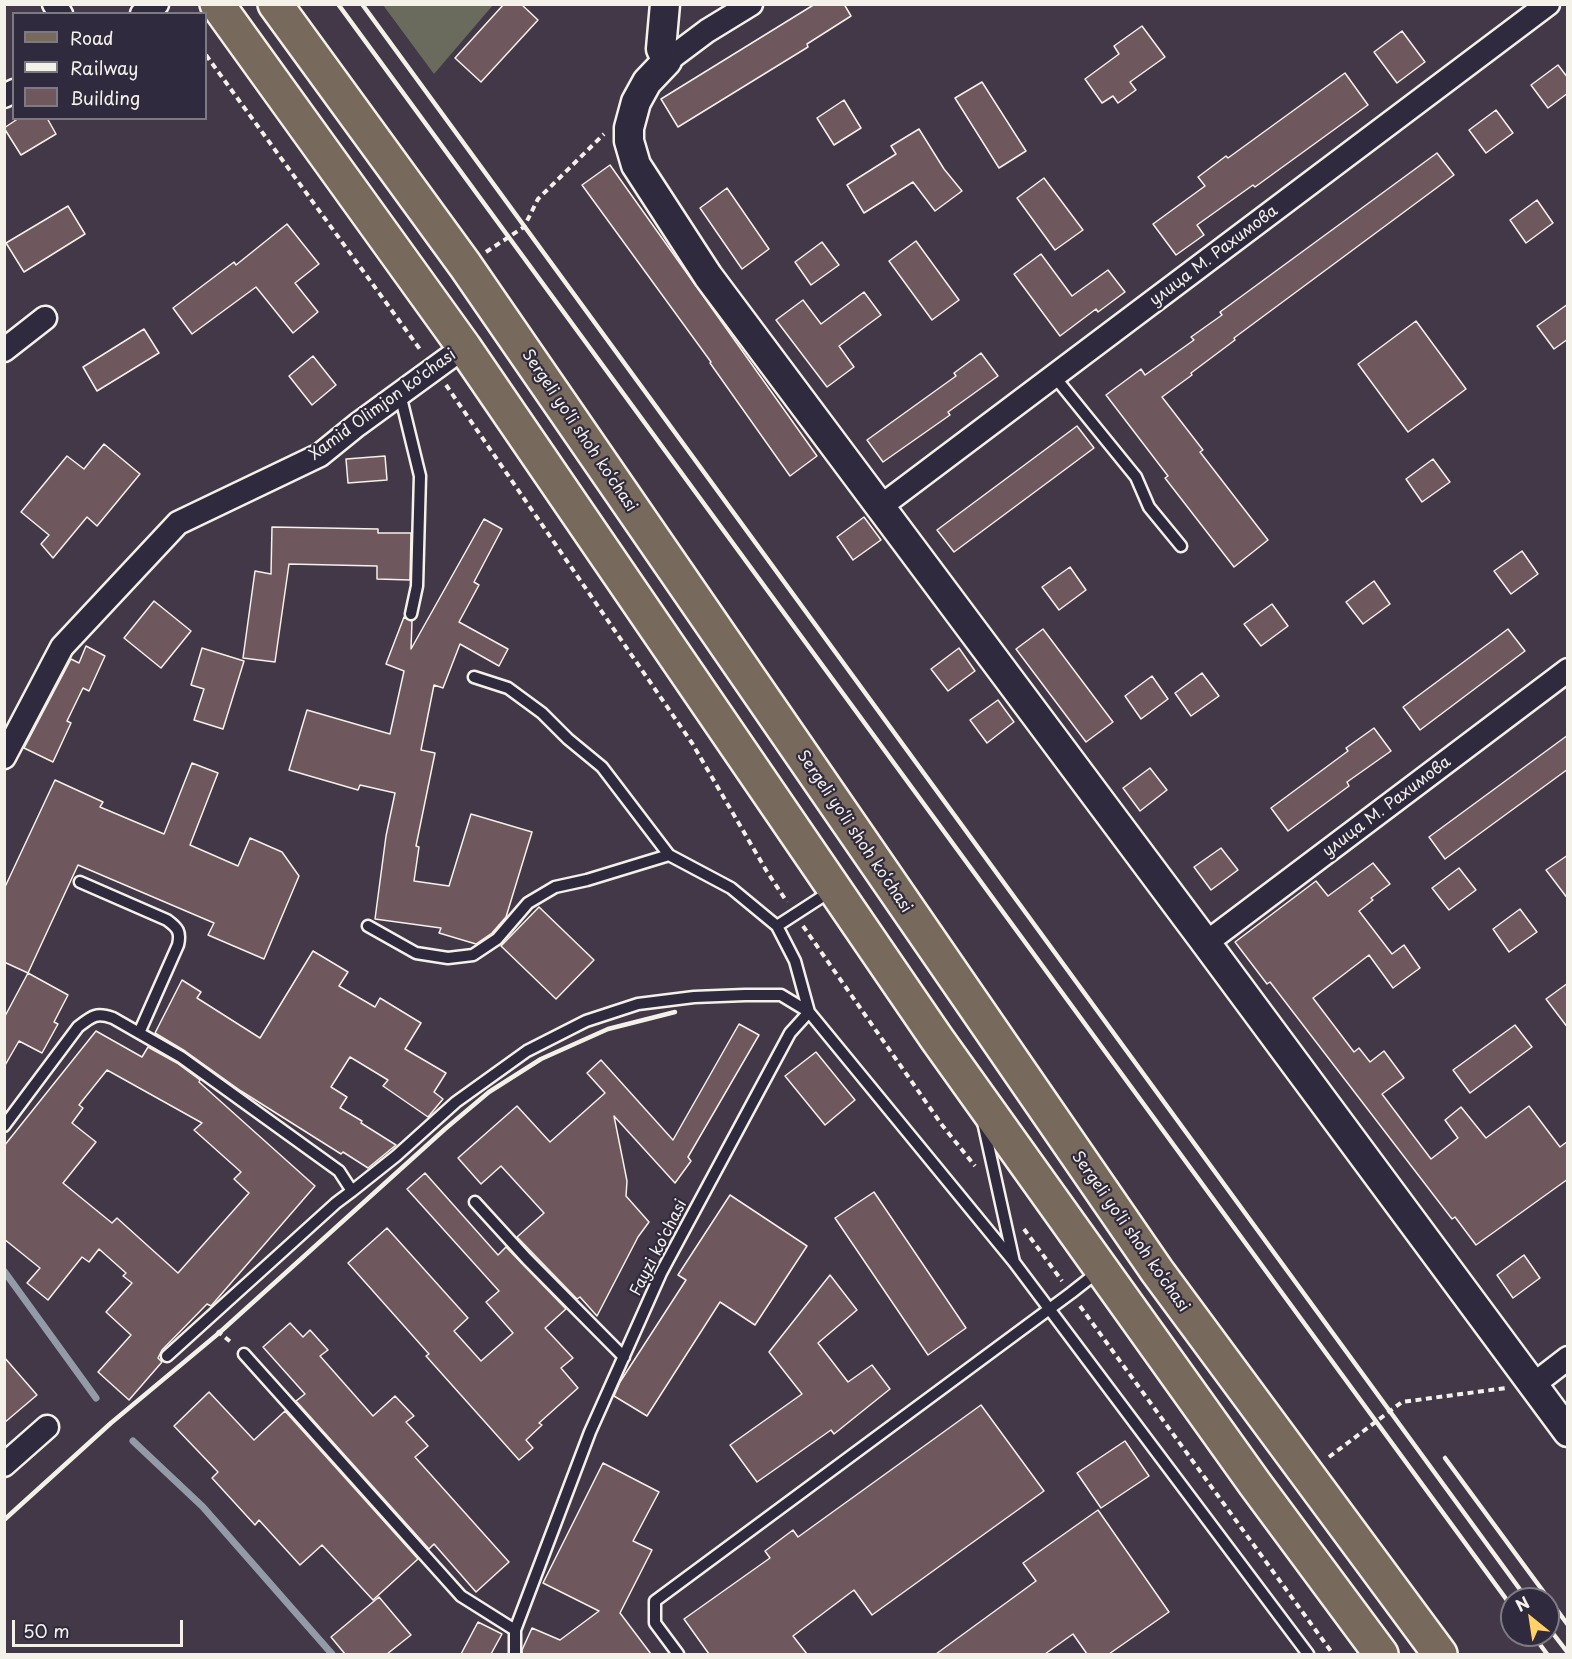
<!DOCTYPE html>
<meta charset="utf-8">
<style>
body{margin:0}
#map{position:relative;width:1572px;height:1659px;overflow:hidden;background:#423847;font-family:"Playpen Sans",sans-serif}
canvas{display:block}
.frame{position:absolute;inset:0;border:6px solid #f4f1e8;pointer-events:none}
.legend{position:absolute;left:12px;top:12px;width:195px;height:108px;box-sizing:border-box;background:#2f2a3d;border:2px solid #7e7a81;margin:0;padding:8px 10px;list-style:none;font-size:18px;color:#f4f1e8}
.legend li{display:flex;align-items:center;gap:12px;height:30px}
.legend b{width:30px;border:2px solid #7e7a81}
.north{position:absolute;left:1500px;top:1587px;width:60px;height:60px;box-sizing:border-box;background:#2f2a3d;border:2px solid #7e7a81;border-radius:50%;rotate:330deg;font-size:16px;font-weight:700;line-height:24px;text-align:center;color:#f4f1e8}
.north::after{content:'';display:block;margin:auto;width:21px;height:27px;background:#ffd166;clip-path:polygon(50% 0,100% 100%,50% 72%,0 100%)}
.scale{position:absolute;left:12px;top:1620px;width:171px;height:27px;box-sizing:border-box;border:3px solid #f4f1e8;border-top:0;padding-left:8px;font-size:18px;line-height:21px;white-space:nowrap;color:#f4f1e8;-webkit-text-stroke:4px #2f2a3d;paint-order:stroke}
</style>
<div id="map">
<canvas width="1572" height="1659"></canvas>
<div class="frame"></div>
<ul class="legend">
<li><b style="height:8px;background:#77695c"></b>Road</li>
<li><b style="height:8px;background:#f4f1e8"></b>Railway</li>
<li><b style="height:16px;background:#6e585e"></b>Building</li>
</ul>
<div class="north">N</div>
<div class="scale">50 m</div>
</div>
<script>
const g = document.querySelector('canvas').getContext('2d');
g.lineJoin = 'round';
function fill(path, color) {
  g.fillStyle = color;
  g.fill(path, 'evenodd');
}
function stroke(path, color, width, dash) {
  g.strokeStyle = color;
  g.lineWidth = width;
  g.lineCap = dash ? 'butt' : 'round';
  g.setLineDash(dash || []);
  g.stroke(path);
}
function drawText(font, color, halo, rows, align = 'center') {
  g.font = font + ' "Playpen Sans",sans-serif';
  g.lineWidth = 4.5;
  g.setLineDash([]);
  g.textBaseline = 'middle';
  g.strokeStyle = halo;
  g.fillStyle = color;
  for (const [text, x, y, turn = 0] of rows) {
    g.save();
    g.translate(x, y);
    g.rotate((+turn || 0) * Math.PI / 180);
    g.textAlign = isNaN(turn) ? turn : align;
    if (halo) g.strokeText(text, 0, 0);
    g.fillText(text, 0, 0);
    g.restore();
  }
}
const green = new Path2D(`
 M493,5L434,74L383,5L493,4Z`);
const stream = new Path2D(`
 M4,1271L96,1398
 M133,1441L203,1507L332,1654`);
const building = new Path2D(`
 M504,4H521L538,20L481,82L455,58Z
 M815,4H844L851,16L807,44L808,47L678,127L661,99Z
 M1142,26L1165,57L1130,82L1136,90L1118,103L1113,96L1102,103L1085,79L1119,54L1114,46Z
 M1402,31L1425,62L1397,83L1374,52Z
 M1558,65L1568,78V93L1548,108L1531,85Z
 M1345,73L1368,105L1255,187L1253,185L1197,225L1204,235L1176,255L1153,224L1205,186L1198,177L1226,156L1228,158Z
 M982,82L1026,151L999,168L955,98Z
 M844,100L861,128L834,145L817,118Z
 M1496,110L1513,133L1486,153L1469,130Z
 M19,118H47L56,134L21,155L4,128Z
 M919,129L944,169L962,191L935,211L913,182L864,213L847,185L896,154L891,146Z
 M1437,153L1454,175L1234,338L1235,340L1191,373L1192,375L1162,397L1203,450L1200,452L1268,540L1234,567L1165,478L1168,476L1106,395L1141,369L1145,375L1194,340L1191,337L1222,315L1220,312Z
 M610,165L817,456L790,476L710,363L711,362L582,185Z
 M1044,178L1083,230L1055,250L1017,198Z
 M727,188L769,249L742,269L700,208Z
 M1537,200L1553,223L1526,243L1510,220Z
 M68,206L85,234L24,272L6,243Z
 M287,224L319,264L295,283L318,312L293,333L256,287L192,334L173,308L234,262L236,265Z
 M916,241L959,300L932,320L889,261Z
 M822,242L839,265L811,285L795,262Z
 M1041,254L1072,296L1108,270L1125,292L1098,312L1096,309L1060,336L1014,274Z
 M864,292L881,315L839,346L854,367L827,387L776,320L803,300L821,324Z
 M1568,304V339L1554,349L1537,326Z
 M1416,321L1466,389L1408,432L1358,364Z
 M144,329L159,353L97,391L83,367Z
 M981,353L998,376L948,412L950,415L883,462L867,440L956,376L954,373Z
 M313,356L336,385L312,405L289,376Z
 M1077,426L1094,448L954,552L937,530Z
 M104,444L140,474L97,526L87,517L53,558L41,544L49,535L21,512L67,456L84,469Z
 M385,456L387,480L348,483L346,459Z
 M1433,459L1450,482L1422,502L1406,479Z
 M864,517L881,540L853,560L837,537Z
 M484,519L502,529L474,582L479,585L459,622L508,649L499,666L460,644L443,688L434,685L421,750L435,753L416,846L419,847L414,881L449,886L471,814L532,832L506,917L492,933L476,944L439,933L441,928L375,919L386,836L395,793L360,785L358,790L289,770L307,710L390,734L404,671L386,664L404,617L412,621L411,649Z
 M272,527L378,529V533H411L410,580L377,579V566L289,564L275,662L243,658L255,571L271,574Z
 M1522,551L1538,574L1511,594L1494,571Z
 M1070,567L1086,590L1059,610L1042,587Z
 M1374,581L1390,604L1363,624L1346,602Z
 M154,601L191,631L161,668L124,638Z
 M1272,604L1288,626L1261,646L1244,624Z
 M1043,629L1113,722L1086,742L1016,649Z
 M1508,629L1525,651L1420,730L1403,707Z
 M86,646L105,656L89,691L83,688L67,721L71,723L53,762L24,748L71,659L79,663Z
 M202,648L244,661L223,729L194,720L204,689L191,685Z
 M959,648L975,671L948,691L931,669Z
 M1202,673L1219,696L1191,716L1175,693Z
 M1152,676L1168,699L1141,719L1125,696Z
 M998,700L1014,722L987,743L970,720Z
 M1374,728L1391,751L1347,782L1349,786L1288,831L1271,808L1348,751L1346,748Z
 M1568,735V769L1445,859L1429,837Z
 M192,763L218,773L190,845L238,866L250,838L282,852L299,876L264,959L208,935L214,923L78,865L28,973L4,962V889L55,780L103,802L100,807L164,834Z
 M1150,768L1167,790L1140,811L1123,788Z
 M1221,848L1238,870L1211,890L1194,867Z
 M1568,855V899L1546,870Z
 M1373,863L1390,884L1371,898L1373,900L1359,911L1392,954L1404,945L1420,968L1393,988L1369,955L1313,998L1354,1052L1359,1048L1370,1062L1384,1051L1404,1078L1382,1094L1431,1159L1458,1138L1445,1120L1461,1107L1486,1138L1529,1106L1560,1147L1568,1141V1179L1476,1245L1455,1217L1452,1219L1270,982L1267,984L1235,942L1316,881L1328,896Z
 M1459,868L1476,890L1449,910L1432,888Z
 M539,907L594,960L556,999L501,946Z
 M1520,909L1537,932L1509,952L1493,929Z
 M313,951L348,972L339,986L375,1007L380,998L421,1023L405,1049L446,1073L434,1092L443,1099L428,1117L383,1086L388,1080L350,1057L331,1087L347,1097L340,1108L362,1121L361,1123L396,1145L368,1168L343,1152L341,1154L241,1091L185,1051L155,1033L182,980L201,992L197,998L260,1038Z
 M28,973L68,995L54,1022L58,1024L42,1053L19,1041L4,1067V1018Z
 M1568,983V1028L1546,999Z
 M739,1024L759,1035L688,1157L691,1161L675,1183L614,1116L627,1181L626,1196L649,1222L638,1237L597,1316L580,1297L577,1299L517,1237L544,1213L501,1166L481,1184L458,1158L517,1106L550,1142L605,1093L587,1073L601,1060L673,1140Z
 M1515,1025L1532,1047L1470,1093L1453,1070Z
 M96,1031L142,1057L148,1047L177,1063L200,1080L199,1082L315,1186L211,1306L207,1304L162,1350L158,1358L162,1362L129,1400L98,1372L131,1335L106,1312L132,1283L123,1276L126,1273L99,1249L89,1262L82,1257L48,1300L27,1283L40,1268L4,1239V1146ZM107,1070L202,1123L194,1130L241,1172L234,1179L249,1193L178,1273L117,1218L112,1223L63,1183L96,1142L72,1123L83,1108L79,1105Z
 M816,1052L855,1100L825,1125L785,1076Z
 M425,1173L498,1255L506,1247L566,1309L545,1328L573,1358L561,1368L578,1388L539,1423L542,1425L526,1440L533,1448L519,1460L426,1356L429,1354L348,1263L387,1228L468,1318L454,1331L481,1361L513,1333L486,1302L499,1291L407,1189Z
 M874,1192L966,1328L928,1355L835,1218Z
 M730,1195L807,1246L755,1325L720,1302L647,1416L614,1396L620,1382L686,1280L678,1275Z
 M1524,1255L1540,1278L1513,1298L1497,1275Z
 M830,1275L857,1310L818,1343L848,1382L872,1365L890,1389L834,1434L831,1430L757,1482L730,1445L802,1394L769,1352Z
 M290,1323L303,1337L310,1330L328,1350L320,1356L373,1416L395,1396L414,1416L406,1422L428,1446L415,1457L509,1562L476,1592L434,1544L429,1549L296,1401L305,1394L263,1347Z
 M4,1357L37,1395L4,1423Z
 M209,1392L254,1440L285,1411L418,1559L373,1600L322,1545L300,1565L259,1520L255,1525L212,1478L218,1472L174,1426Z
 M981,1405L1044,1491L872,1615L854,1590L793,1636L807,1654H709L684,1619L770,1558L765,1551L793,1530L798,1537Z
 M1125,1441L1149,1476L1101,1508L1077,1473Z
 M603,1463L659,1492L633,1541L652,1550L620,1613L651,1654H522V1650L532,1628L560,1640L599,1611L543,1583Z
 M1098,1510L1169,1612L1109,1654H1087L1073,1634L1045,1654H936L1036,1581L1023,1563Z
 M379,1597L411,1635L387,1654H345L331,1637Z
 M478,1622L502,1634L491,1654H461Z`);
const path = new Path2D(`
 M206,55L422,352
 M486,252L524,227L538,199L604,134
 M446,385L692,743L766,870L787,902
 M803,926L942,1125L975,1166
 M1024,1229L1062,1281
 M1080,1306L1333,1654
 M217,1331L232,1343
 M1329,1457L1402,1402L1506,1388`);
const service = new Path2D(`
 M1054,376L1136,477L1149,507L1181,546
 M400,394L420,476L417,586L411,614
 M474,677L508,688L542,713L568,739L602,767L669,855L731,888L777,926L795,961L809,1012L790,1033L661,1273L590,1432L515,1630V1654
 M80,882L167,920C178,928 181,932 178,945L139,1033
 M368,926L416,953L448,958L473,955L497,939L528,903L555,887L587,880L669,855
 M777,926L831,891
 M983,1122L1014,1262L1308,1654
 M4,1126L78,1027C92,1016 96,1012 113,1018L181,1057L339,1171L352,1191L336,1203L167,1356
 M352,1191L396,1156L456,1102L527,1051L586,1021L638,1004L694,997L745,995H781L809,1012L1014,1262
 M475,1202L527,1259L624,1357
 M244,1354L461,1596L515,1630
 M678,1654L655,1623V1601L1071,1293L1099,1271`);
const minor = new Path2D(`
 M54,4L61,14
 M142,14L157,4
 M667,61L707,31L751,4
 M4,96L14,91
 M4,350L45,318
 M880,507L1548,4
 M4,757L62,647L178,523L320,455L357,425L464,347
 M1206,943L1568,670
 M1533,1385L1568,1358
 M4,1465L47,1427`);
const tertiary = new Path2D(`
 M665,4L661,49L667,61L647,82L636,102L629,128V141L636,165L708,276L1206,943L1568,1432`);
const primary = new Path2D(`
 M217,4L464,347L937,1039L1255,1484L1381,1654
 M275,4L465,265L1157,1271L1440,1654`);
const rail = new Path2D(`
 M338,4L1512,1607
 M362,4L1527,1599
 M1445,1458L1568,1625
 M4,1520L111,1423L219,1333L445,1129L489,1092L541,1059L608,1029L675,1012
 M1548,1627L1568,1653
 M1533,1635L1547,1654`);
const streetNames = [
 ["улица М. Рахимова",1214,256,-37],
 ["Xamid Olimjon ko'chasi",383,405,-36],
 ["Sergeli yo‘li shoh ko‘chasi",579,431,56],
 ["улица М. Рахимова",1387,807,-37],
 ["Sergeli yo‘li shoh ko‘chasi",854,832,56],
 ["Sergeli yo‘li shoh ko‘chasi",1130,1232,55],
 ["Fayzi ko'chasi",659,1248,-63]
];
fill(green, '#6a6b5c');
stroke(stream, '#949ba8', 7);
fill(building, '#6e585e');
stroke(building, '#f4f1e8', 1.5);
stroke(service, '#f4f1e8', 15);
stroke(minor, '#f4f1e8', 27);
stroke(tertiary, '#f4f1e8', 33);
stroke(primary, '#f4f1e8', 38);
stroke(path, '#f4f1e8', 4, [6, 4.5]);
stroke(service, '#2f2a3d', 10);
stroke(minor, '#2f2a3d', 22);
stroke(tertiary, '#2f2a3d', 28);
stroke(primary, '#77695c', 33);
stroke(rail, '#f4f1e8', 4.5);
drawText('16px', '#f4f1e8', '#2f2a3d', streetNames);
</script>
